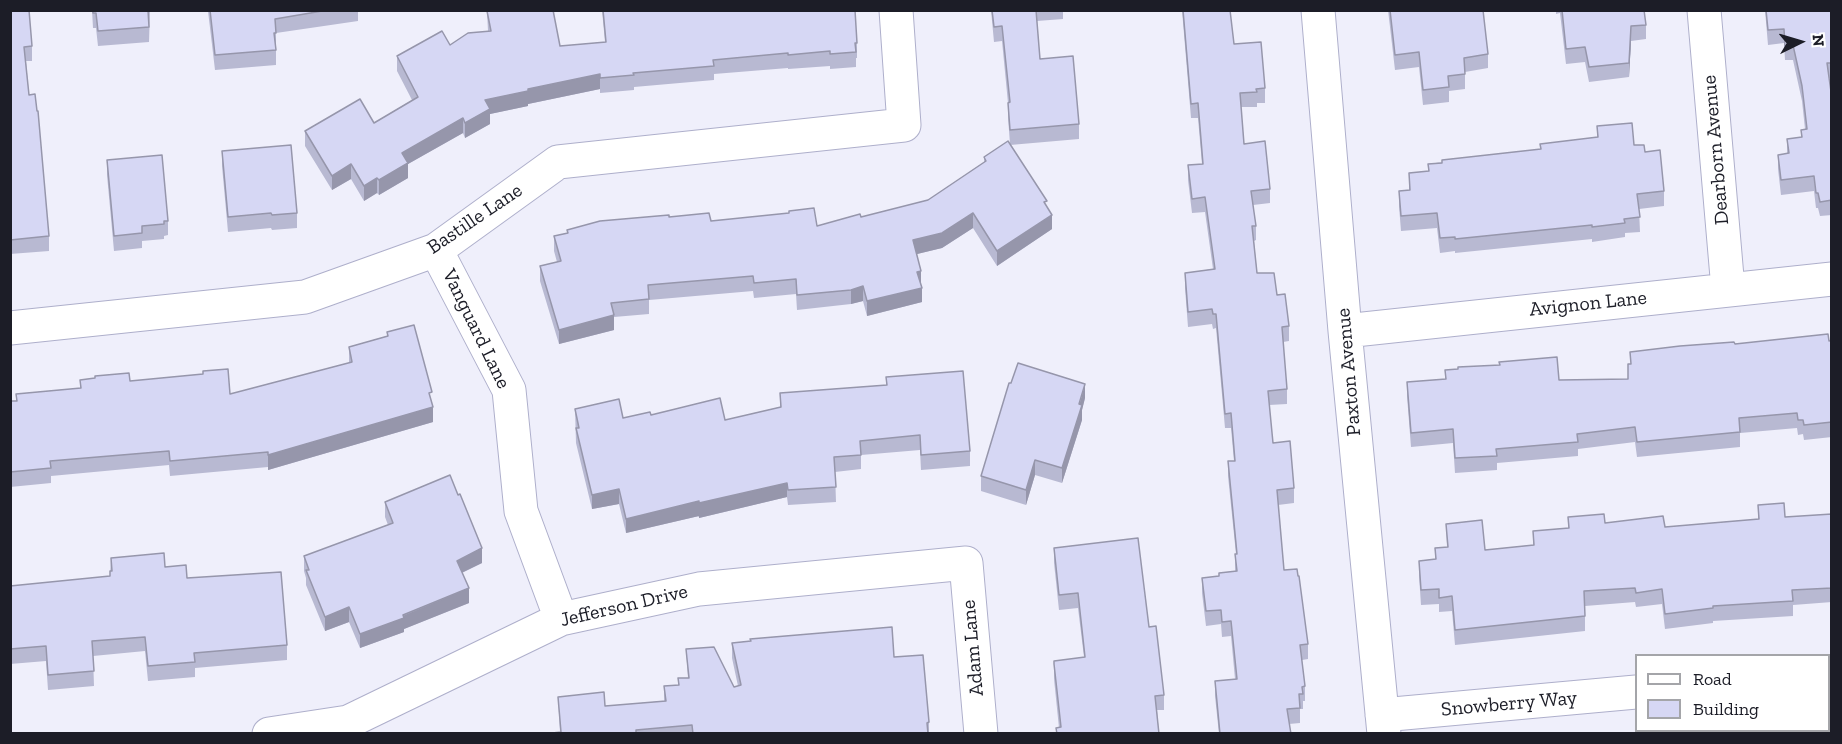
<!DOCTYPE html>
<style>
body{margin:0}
#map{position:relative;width:1842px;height:744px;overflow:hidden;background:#efeffb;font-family:"Zilla Slab",serif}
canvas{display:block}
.frame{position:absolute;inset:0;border:12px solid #1c1d27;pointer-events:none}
.legend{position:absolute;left:1635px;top:654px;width:195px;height:78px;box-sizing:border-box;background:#fff;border:2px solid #a4a5a9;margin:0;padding:8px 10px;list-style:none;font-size:18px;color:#1c1d27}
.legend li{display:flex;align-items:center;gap:12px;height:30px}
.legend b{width:30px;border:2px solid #a4a5a9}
.north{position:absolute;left:1770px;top:12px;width:60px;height:60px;-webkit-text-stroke:4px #fff;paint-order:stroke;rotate:85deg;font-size:16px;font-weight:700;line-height:24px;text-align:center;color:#1c1d27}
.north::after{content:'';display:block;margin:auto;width:21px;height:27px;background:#1c1d27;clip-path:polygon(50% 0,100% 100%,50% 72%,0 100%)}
</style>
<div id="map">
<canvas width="1842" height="744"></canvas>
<div class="frame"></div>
<ul class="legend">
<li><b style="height:8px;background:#fff"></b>Road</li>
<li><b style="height:16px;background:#d6d7f4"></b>Building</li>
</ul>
<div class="north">N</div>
</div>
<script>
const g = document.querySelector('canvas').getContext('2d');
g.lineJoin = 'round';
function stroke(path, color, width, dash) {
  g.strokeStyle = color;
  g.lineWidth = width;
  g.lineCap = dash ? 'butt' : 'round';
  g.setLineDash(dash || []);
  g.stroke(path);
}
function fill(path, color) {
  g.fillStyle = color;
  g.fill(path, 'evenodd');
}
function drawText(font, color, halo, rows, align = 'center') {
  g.font = font + ' "Zilla Slab",serif';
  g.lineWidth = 6;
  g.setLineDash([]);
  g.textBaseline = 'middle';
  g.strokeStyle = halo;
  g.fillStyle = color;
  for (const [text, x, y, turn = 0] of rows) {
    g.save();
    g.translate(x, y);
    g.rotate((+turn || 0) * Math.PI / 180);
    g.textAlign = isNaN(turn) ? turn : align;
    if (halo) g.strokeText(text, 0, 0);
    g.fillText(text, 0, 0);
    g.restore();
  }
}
const minor = new Path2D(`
 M1318,10L1345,331L1384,734
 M1704,10L1728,289
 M436,250L509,390L521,511L561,619
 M10,328L305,297L436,250L558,162L904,125L896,10
 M1345,331L1832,279
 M1828,675H1832
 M1382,715L1636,692
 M269,734L348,722L561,619L699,589L966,563L981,734`);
const wall = new Path2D(`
 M10,10L32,46V61H26L29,95L49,236V251L10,254Z
 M92,10H150L149,42L98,46L96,28H93Z
 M201,10H358V21L276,33V65L215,70L208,11H201Z
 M602,10H855L857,43V58H856V67L830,69V66L788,69V68L714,74V80L634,87V90L600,93V89L528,104V106L490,114V124L465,138L463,133L408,164V178L379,195L377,193L364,201L351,179L332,190L305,146V131L374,123L412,100L397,71V56L450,45L488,31L487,11L560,46L605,42Z
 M991,10H1063V19L1037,21L1040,59L1079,124V139L1010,145L1047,207L1052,229L997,266L973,228L942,248L917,254L921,286L922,302L867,316L863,301L851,304L797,310L796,294L754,298L753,291L649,300V314L614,317V330L559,344L540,281V266L557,262L554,251V236L567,233V230L669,217L711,221L817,226L861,217L928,200L984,162V157L1010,144L1008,117V103L1002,41L994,42Z
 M1182,10H1230L1234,44L1265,88V103H1257V107H1241L1244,144L1270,189V203L1253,205L1256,226V240L1254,241L1257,273L1277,295L1289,326V341L1283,342L1287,389V404L1269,405L1273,443L1294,488V503L1278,505L1284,570L1308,644V659L1302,660L1305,686V701H1303V709H1300V723L1289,724L1291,734H1219L1215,696V681L1235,679L1231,636L1222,637L1221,624L1206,626L1202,593V578L1219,576V573L1235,571V554H1236L1228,476V461H1234L1231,428H1225L1216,328L1213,329L1212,324L1188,327L1185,288V273L1213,269L1205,212L1192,213L1188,180V165L1202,164L1198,118H1191Z
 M1388,10H1483L1488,54V68L1465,72V89L1449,91V102L1423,105L1419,67L1395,70Z
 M1556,10H1644L1646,25V39L1631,41L1629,77L1589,82L1585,62L1566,64L1560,13L1556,14Z
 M1765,10H1832V78H1829L1832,99V215L1820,216L1818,208H1816L1814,191L1781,195L1778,169V155L1787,154V139L1801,137V130L1805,129L1802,101L1793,60H1785L1784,43L1768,45Z
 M1597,126L1645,152L1664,191V206L1639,209L1640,232L1625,233V237L1592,242V239L1455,253V251L1440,253L1437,228L1401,231L1399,206V191L1409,190V173L1428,171V164L1540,149L1597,137Z
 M222,151L297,213V228L272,230L271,228L228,232L222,166Z
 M107,160L168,221V235L164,236V239L142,241V248L114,251L107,175Z
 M387,332L432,402L433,422L268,470V467L170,476L169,465L51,476V483L10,487V401H16V394L80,388V380L130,381L230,394L349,363V347L387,336Z
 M1832,340V437L1804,440L1803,434L1798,435L1797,428L1740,433V447L1637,457L1635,442L1578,449V456L1497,463V470L1455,473L1453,443L1411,447L1407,396V382L1445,379V370L1559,380L1628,379L1735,344Z
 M886,377L970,451V466L921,470L920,450L861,455V469L835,472L836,502L788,505L787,497L699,518V516L626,533L619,504L592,509L576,443L575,409L623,418L651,415L725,420L780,407V393L886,385Z
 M1085,398L1082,410V420L1062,483L1035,475L1026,505L981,491V476Z
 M385,502L482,563L462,573L469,603L404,629V632L360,648L349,622L325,631L306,585V578L304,571V556L388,525L385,517Z
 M1758,505L1785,517L1832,514V602L1793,605V616L1713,621V623L1665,629L1662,604L1636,607L1635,602L1585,606V631L1455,645L1452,611L1439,612V604L1421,605L1419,575V561L1435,559V548L1447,547L1446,524L1485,550L1533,545V531L1568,528V517L1605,523L1665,527L1758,519Z
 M1054,548L1149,627L1164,695V710H1157L1159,734H1056V728H1059L1054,679V664L1084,657L1078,608L1059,610L1054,563Z
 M111,558L165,567L187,578L287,645V660L195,668V677L148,681L145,651L93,656L94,686L48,690L46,661L10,664V586L110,576Z
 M732,643L894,657L929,722V734H543L560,732L558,697L605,706L664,701V686L678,685V678H688L686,649L734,687L738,686L732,658Z`);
const shadedWall = new Path2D(`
 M1631,26V41L1629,77V63Z
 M600,74V89L528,104V106L490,114V124L465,138V123L485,100L528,89Z
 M463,118V133L408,164V178L379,195V180L402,153Z
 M351,164V179L332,190V176Z
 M377,178V193L364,201V186Z
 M973,213V228L942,248L913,255V240Z
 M1052,215V229L997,266V251Z
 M921,271V286L917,272Z
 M863,286V301L851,304V290Z
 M922,288V302L867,316V301Z
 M614,315V330L559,344V330Z
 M1085,384V398L1082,410V420L1062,483V468Z
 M433,407V422L268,470V455Z
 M1035,460V475L1026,505V490Z
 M787,483V497L699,518V503Z
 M619,489V504L592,509V495Z
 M699,501V516L626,533V519Z
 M482,548V563L457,575V561Z
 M469,588V603L404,629V632L360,648V634Z
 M349,607V622L325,631V617Z`);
const building = new Path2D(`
 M10,10H29L32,46L24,47L29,95L35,94L37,111H38L49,236L10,240Z
 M93,10H148L149,27L98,31L96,13H93Z
 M210,10H328L275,19L276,33H274L276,50L215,55Z
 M491,10H553L560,46L606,42L603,10H855L857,43H855L856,52L830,54V51L788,55V53L713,60L714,66L633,73L634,75L600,78V74L528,89V91L485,100L490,109L465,123L463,118L402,153L408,163L379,180L377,178L364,186L351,164L332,176L305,131L360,99L374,123L418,97L397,56L442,31L450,45L468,33L491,31L487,11Z
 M992,10H1036L1040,59L1073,56L1079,124L1010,130L1008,103L1010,102L1002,26L994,27Z
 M1183,10H1230L1234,44L1261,42L1265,88L1256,89L1257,92L1240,93L1244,144L1265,141L1270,189L1251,191L1256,226H1252L1257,273H1274L1277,295L1285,294L1289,326L1282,327L1287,389L1268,391L1273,443L1290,441L1294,488L1277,490L1284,570L1297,569L1298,576H1299L1308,644L1300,645L1305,686L1302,687L1303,694H1299L1300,708L1287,709L1291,734H1220L1215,681L1237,679L1231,621L1222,622L1221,610L1206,611L1202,578L1219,576V573L1237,571L1235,554H1237L1228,461H1235L1231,413L1225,414L1216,314H1213L1212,309L1188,312L1185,273L1215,269L1205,197L1192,199L1188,165L1203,164L1198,103L1191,104Z
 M1390,10H1483L1488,54L1464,58L1465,74L1448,76L1449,87L1423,90L1419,52L1395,55Z
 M1562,10H1644L1646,25L1631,26L1629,63L1589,67L1585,47L1566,49Z
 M1766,10H1832V63H1827L1832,99V200L1820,202L1818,193H1816L1814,176L1781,180L1778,155L1789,153L1787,139L1802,137L1801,130L1807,129L1802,86L1793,45L1785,46L1784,29L1768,30Z
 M1632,123L1634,145H1644L1645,152L1660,150L1664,191L1637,194L1640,217L1624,219L1625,223L1592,227V225L1455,239V237L1440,238L1437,213L1401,216L1399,191L1410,190L1409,173L1429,171L1428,164L1442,163V160L1541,149L1540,144L1598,137L1597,126Z
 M1008,141L1047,201L1044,202L1052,215L997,251L973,213L942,233L913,240L921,271L917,272L922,288L867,301L863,286L851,290L797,295L796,279L754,283L753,276L648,285L649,299L611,303L614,315L559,330L540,266L561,261L554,236L568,233L567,230L600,221L669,215V217L709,213L711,221L789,213V211L814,208L817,226L860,214L861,217L928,200L986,161L984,157Z
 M291,145L297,213L272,215L271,213L228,217L222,151Z
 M162,155L168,221H164V224L142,226V233L114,236L107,160Z
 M414,325L432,392L429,393L433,407L268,455V452L170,461L169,451L50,461L51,468L10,472V401H17L16,394L81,388L80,380L95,378V376L129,373L130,381L203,374V371L228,369L230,394L352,362L349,347L388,336L387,332Z
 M1828,334L1829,341L1832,340V422L1804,425L1803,420H1798L1797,413L1739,418L1740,432L1637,442L1635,427L1577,434L1578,442L1496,449L1497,456L1455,458L1453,429L1411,433L1407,382L1446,379L1445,370L1458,369V367L1500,365L1499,362L1557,357L1559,380L1628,379V364H1631L1630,352L1680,346L1734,342L1735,344Z
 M1018,363L1085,384L1079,404L1082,405L1062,468L1035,460L1026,490L981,476L1009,383H1011Z
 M963,371L970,451L921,455L920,435L860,441L861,455L834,457L836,487L788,490L787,483L699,503V501L626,519L619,489L592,495L576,428H579L575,409L619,399L623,418L650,412L651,415L720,398L725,420L781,407L780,393L887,385L886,377Z
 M450,475L458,495L460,494L482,548L457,561L469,588L403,615L404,618L360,634L349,607L325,617L306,570H309L304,556L393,523L385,502Z
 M1784,503L1785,517L1832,514V588L1792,590L1793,601L1713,606V608L1665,614L1662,589L1636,593L1635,588L1584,591L1585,616L1455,630L1452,596L1439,598V589L1421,590L1419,561L1436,559L1435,548L1448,547L1446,524L1482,520L1485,550L1534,545L1533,531L1569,528L1568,517L1604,514L1605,523L1663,516L1665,527L1759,519L1758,505Z
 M1138,538L1149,627L1156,626L1164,695L1155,696L1159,734H1057L1056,728L1061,727L1054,664V661L1085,657L1078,593L1059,595L1054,548Z
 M164,553L165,567L186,565L187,578L281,572L287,645L194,653L195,662L148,666L145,637L92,641L94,671L48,675L46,646L10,649V586L110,576V571H112L111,558Z
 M892,627L894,657L923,655L929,722L927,723L928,734H693L692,725L636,730V734H543L561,732L558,697L604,692L605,706L666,701L664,686L679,685L678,678H689L686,649L714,647L734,687L741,685L732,643L751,641L750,639Z`);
const streetNames = [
 ["Dearborn Avenue",1716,150,-95],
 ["Bastille Lane",475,219,-34],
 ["Avignon Lane",1588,304,-6],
 ["Vanguard Lane",476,329,64],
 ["Paxton Avenue",1349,372,-95],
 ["Jefferson Drive",624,606,-13],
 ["Adam Lane",973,648,-95],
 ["Snowberry Way",1509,704,-5]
];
stroke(minor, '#aeafcb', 35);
stroke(minor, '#fff', 33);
fill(wall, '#b8b9d2');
fill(shadedWall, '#9696ab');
fill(building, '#d6d7f4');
stroke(building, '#9696ab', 1.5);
drawText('20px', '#1c1d27', '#fff', streetNames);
</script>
